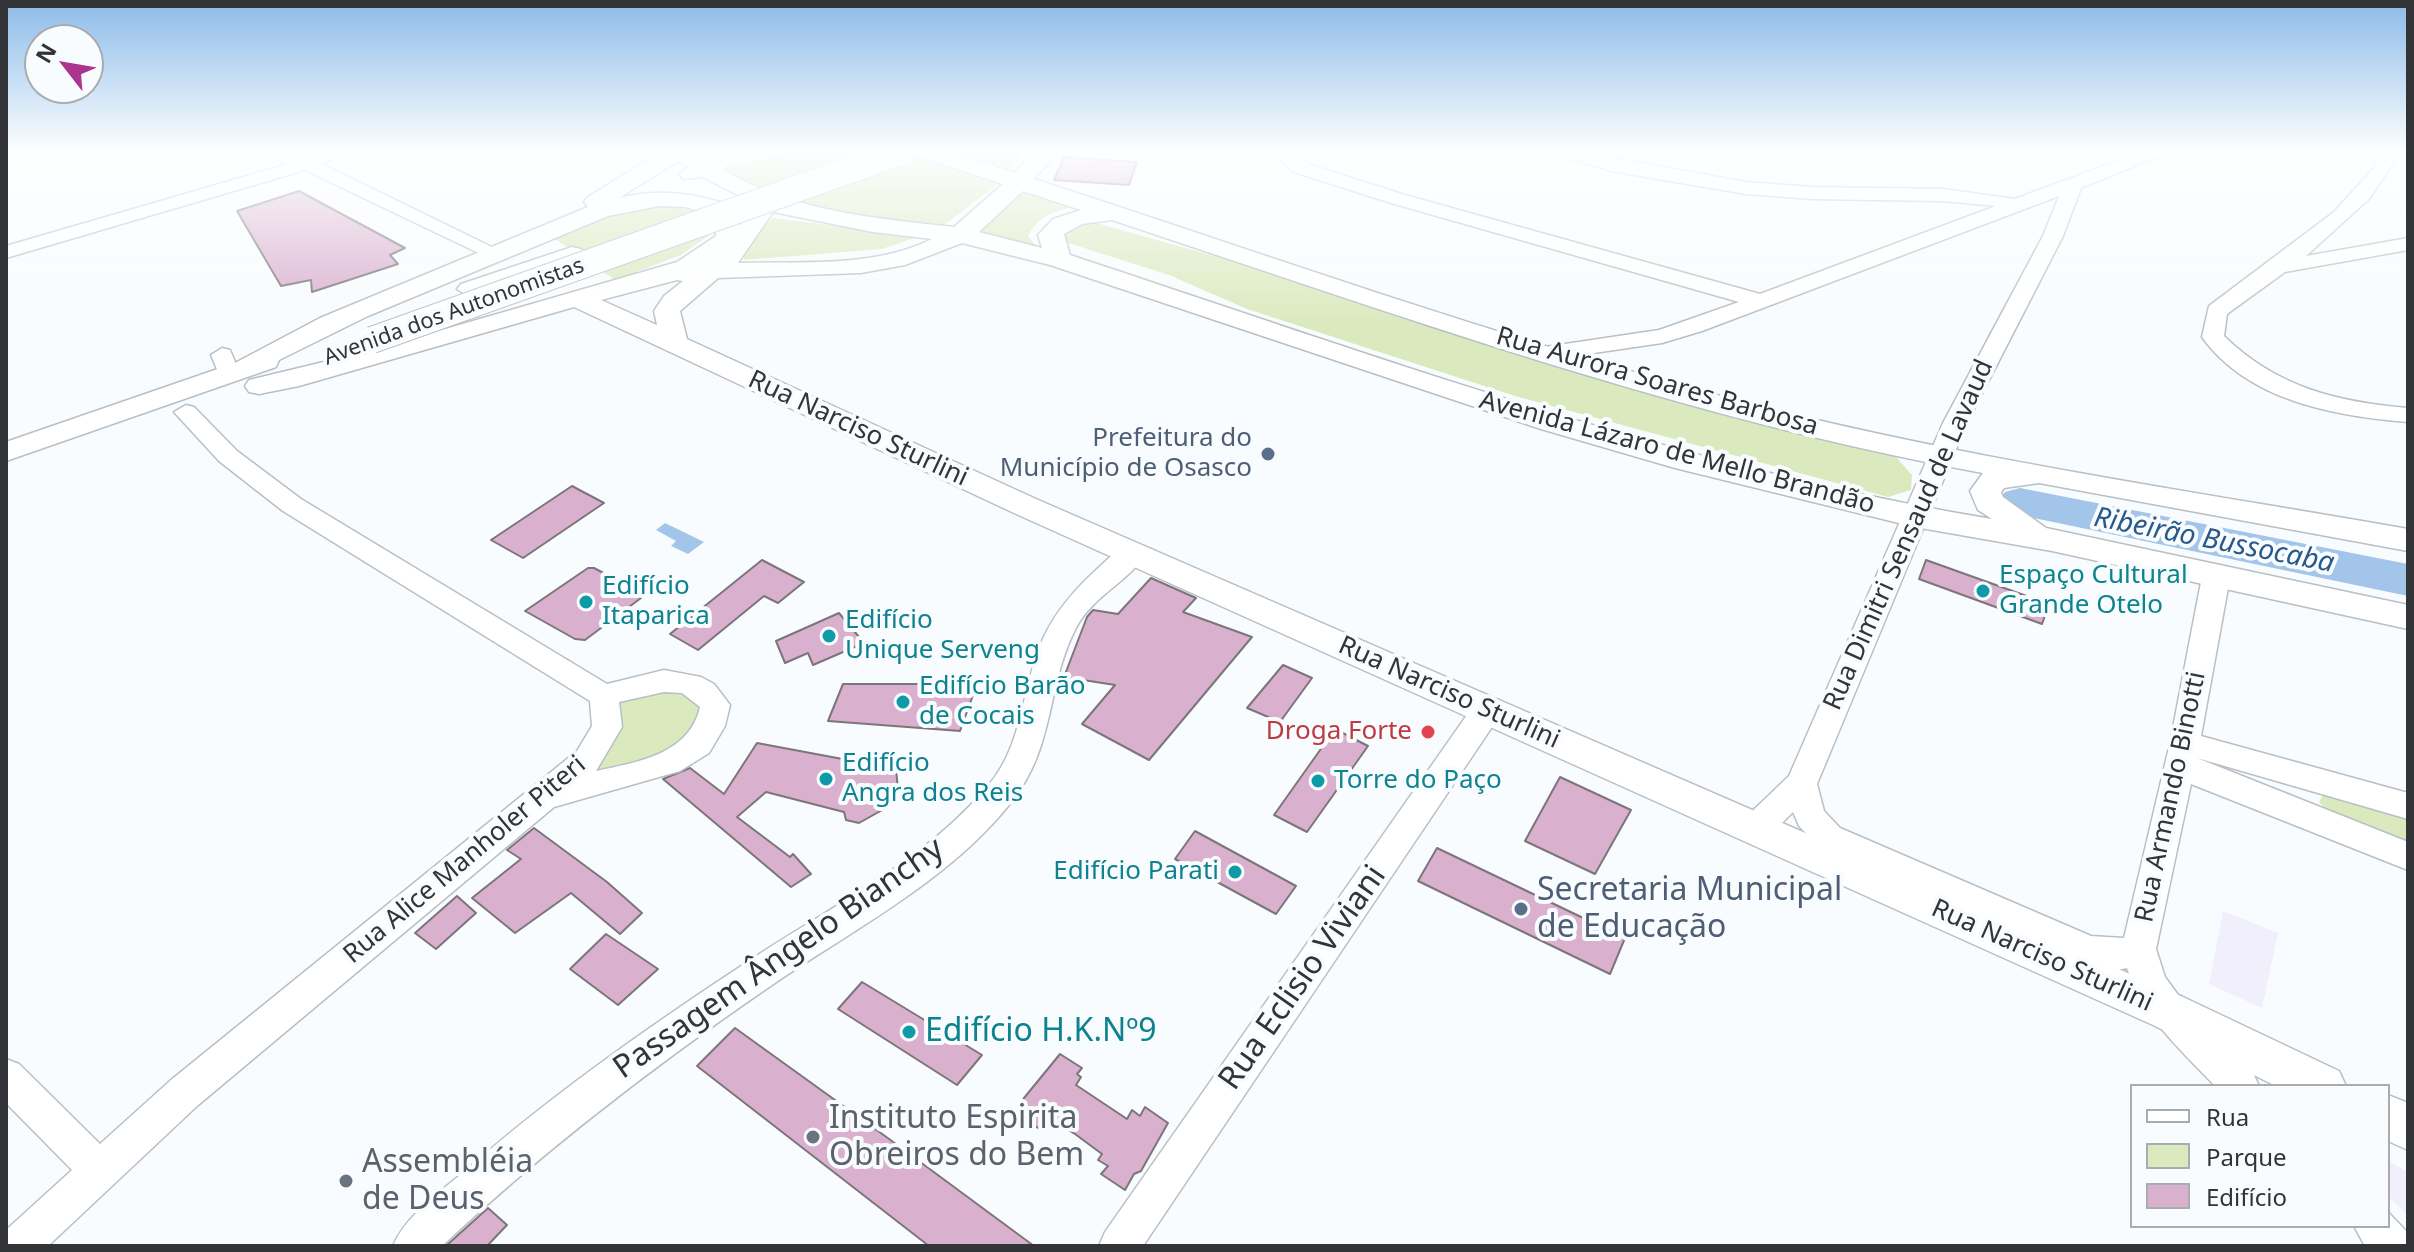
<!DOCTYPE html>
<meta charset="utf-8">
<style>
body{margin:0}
#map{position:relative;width:2414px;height:1252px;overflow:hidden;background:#f9fcfe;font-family:"Noto Sans",sans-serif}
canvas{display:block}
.frame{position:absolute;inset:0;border:8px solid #323437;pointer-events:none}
.legend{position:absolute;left:2130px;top:1084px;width:260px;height:144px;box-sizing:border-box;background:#f9fcfe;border:2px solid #a9acae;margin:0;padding:10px 14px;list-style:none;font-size:24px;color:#323437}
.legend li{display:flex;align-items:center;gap:16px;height:40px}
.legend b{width:40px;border:2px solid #a9acae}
.north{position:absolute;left:24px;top:24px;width:80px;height:80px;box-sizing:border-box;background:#f9fcfe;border:2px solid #a9acae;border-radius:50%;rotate:301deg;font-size:22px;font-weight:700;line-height:32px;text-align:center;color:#323437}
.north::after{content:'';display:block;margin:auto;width:28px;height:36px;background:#ab358d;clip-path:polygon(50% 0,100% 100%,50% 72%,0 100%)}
</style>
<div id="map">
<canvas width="2414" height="1252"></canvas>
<div class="frame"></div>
<ul class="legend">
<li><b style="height:10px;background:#fff"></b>Rua</li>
<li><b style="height:22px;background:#dbe9be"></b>Parque</li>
<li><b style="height:22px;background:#dab0cf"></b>Edifício</li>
</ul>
<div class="north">N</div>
</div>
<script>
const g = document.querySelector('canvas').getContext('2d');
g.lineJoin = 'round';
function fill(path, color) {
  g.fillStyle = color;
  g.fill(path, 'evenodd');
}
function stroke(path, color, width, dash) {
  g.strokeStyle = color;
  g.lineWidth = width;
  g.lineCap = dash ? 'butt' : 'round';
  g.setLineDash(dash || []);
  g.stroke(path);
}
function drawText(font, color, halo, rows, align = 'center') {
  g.font = font + ' "Noto Sans",sans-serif';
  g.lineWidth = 8;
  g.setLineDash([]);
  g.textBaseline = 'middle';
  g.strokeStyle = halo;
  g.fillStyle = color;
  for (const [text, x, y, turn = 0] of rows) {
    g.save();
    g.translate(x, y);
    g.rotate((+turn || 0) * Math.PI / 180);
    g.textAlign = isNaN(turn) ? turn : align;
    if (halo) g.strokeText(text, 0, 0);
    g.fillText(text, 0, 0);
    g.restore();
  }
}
const education = new Path2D(`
 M2223,911L2278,933L2262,1008L2209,984Z
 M2388,1161L2408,1172V1216L2388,1196Z`);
const green = new Path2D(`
 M792,151H904L1001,182L944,225L811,209L766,198L724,169Z
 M949,151H1022L1009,172Z
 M1018,185L1077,206C1054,211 1039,215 1028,236L1038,248L975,229Z
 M662,204L712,215L714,232L681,255L615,280L552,237L621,208Z
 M772,218L920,236L882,249L744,260L743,252Z
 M1085,220L1254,267L1625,387L1896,457L1912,475L1911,490L1888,497L1515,396L1247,309L1169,275L1059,240Z
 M649,689L694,693L707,708L668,757L580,776C609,752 623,736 615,696Z
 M2324,793L2408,816V842L2327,810L2319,802Z`);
const water = new Path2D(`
 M665,523L704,542L688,554L671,546L676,541L656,530Z`);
const river = new Path2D(`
 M2020,488L2408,564V596L2005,512L1998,502L2005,492Z`);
const building = new Path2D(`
 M1064,157L1137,162L1129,185L1054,180Z
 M299,191L405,248L390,255L398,264L312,292L311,280L281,286L237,211Z
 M572,486L604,503L523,558L491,540Z
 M762,560L804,582L778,603L764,596L698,650L670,634Z
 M1926,560L2049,604L2042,624L1919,579Z
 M588,568H594L645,595L585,640L575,639L525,611Z
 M1151,578L1196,598L1183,612L1252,637L1149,760L1082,724L1115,685L1064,677L1087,617L1093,610L1118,614Z
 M839,613L864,643L813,665L808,653L785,663L776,641Z
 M1283,665L1312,678L1280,722L1247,708Z
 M843,684H977L960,731L828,721Z
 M1335,729L1368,746L1307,832L1274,815Z
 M757,743L896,769L898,789L884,809L859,823L846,820L844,812L766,792L737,817L790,857L793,854L811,874L791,887L663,779L690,768L724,794Z
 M1560,777L1631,810L1595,874L1525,841Z
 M534,828L607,882L642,913L620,934L571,893L515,933L472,898L521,859L507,850Z
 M1195,831L1296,886L1276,914L1175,859Z
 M1437,848L1625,938L1610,974L1418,881Z
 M457,896L476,913L436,949L415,933Z
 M606,934L658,969L618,1005L570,969Z
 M862,982L982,1055L957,1085L838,1009Z
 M735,1028L885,1136L1034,1246H929L697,1066Z
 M1060,1054L1082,1068L1077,1074L1081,1077L1076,1085L1127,1119L1132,1110L1140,1116L1145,1107L1168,1123L1141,1171L1134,1174L1125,1190L1101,1174L1108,1166L1098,1160L1102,1154L1075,1134L1055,1122L1051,1127L1042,1122L1038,1128L1017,1114L1024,1098Z
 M488,1208L507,1225L487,1246L447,1245Z`);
const minor = new Path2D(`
 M262,151H290L306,157L320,151H345L322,164L508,255L498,261L491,259L305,170L6,258V246L288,164Z
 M1269,151H1291L1308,164L1405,195L1760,294L1996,206L1943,201L1812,199L1746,194L1616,172L1543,151H1576L1746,182L1812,187L1943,189L2015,199L2144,151H2171L2081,188L2063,236L1967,423L1817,784L1824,811L1840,828L2091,936L2124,938L2170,743L2202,577L2206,570H2226L2230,577L2201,736L2408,793V819L2197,758L2408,842V870L2191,784L2156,949L2165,977L2181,999L2253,1073L2259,1086H2215C2181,1050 2142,1016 2127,968L2117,970L2076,962L1818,846L1799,826L1793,812C1777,827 1765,846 1743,838L1738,829L1743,820L1789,776L1943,423L2043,236L2059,196L1702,331L1662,343L1546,360L1538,358L1535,353L1538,348L1659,330L1739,302L1391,203L1294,172Z
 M2383,151H2401L2370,198L2306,256L2408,238V250L2285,272L2227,314L2224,336C2276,387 2337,402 2408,408V422C2335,416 2248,401 2202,337L2209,306L2334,212L2372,170Z
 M222,348L230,350L240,374L237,379L229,381L221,379L211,355Z
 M186,405L194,407L237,451L301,499L607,684L664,670L701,677L714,684L730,705L725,726L709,753L680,771L554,807L197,1106L48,1246H6V1230L72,1170L6,1103V1059L19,1064L100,1144L171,1080L577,751L592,726L590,701L283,511L219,461L174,412ZM664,692L682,693L700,707C689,755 637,762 596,771L622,727L619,702Z
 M1134,543L1143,546L1147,552C1130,581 1094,595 1077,626C1045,686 1057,747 1009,805C946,883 850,931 769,987C654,1066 544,1150 442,1246H393C406,1214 446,1188 472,1165C563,1086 663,1017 764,951C840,902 927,858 987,787C1022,747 1021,696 1039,648C1051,617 1071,593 1095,571C1107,560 1119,547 1134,543Z
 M1487,699L1498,702L1502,710L1498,718L1143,1246H1099L1105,1232L1476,702Z
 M2388,1212L2407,1232L2408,1246H2365L2354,1226H2388Z`);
const major = new Path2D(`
 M662,151H693L706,159L725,151H757L722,169C793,212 874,218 954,227L1003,184L917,156L914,151H949L1014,173L1035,151H1059L1034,179C1262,253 1489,335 1721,396C1946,456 2179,489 2408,529V551L2039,483L2004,488L2001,492L2003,497L2046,528L2408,605V629L2052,551L1915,527L1675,468L1541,429L1050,265L962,243L905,265L861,273L718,278L680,311L687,339L1036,499L2183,997L2339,1071L2346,1086H2276L2153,1025L1014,513L574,307L299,386L259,394L249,392L245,386L249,380L369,351L677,262L716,236L714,215L685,207L659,206L608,216L368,316L279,360L276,367L6,461V442L235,363L320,318L588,207L584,202L588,197ZM678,161L688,167L680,174L683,179L703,177L755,204L741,225L733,206C695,193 659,188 619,198ZM1023,191L1081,210L1053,219L1038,235L1042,248L979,232ZM773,212L873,232L932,239C874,268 801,261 738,263ZM1112,220C1399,315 1685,419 1983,473L1970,491L1978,510L1992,519C1676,467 1373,355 1070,255L1064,234L1082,224ZM677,280L683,281L664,296L654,311L657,325L601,300Z
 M572,247L581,249L584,254L581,259L470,297L457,289L461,284Z
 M2388,1095L2408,1103V1150L2388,1141Z`);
const majorBridge = new Path2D(`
 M372,340L903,151`);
const markers = [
 [1268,454,8,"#5c6f8a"],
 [1983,591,8,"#0f9aa8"],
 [586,602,8,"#0f9aa8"],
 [829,636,8,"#0f9aa8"],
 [903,702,8,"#0f9aa8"],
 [1428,732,8,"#e0444e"],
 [826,779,8,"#0f9aa8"],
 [1318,781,8,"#0f9aa8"],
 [1235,872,8,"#0f9aa8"],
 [1521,909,8,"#5c6f8a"],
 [909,1032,8,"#0f9aa8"],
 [813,1137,8,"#6b7280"],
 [346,1181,8,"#6b7280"]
];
const farStreetnames = [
 ["Avenida dos Autonomistas",454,312,-20]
];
const streetNames = [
 ["Rua Aurora Soares Barbosa",1657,382,16],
 ["Rua Narciso Sturlini",858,429,25],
 ["Avenida Lázaro de Mello Brandão",1677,453,15],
 ["Rua Dimitri Sensaud de Lavaud",1909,535,-66],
 ["Rua Narciso Sturlini",1449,693,24],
 ["Rua Armando Binotti",2171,797,-78],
 ["Rua Alice Manholer Piteri",465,860,-40],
 ["Rua Narciso Sturlini",2042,956,24]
];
const serviceNames = [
 ["Prefeitura do",1252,439],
 ["Município de Osasco",1252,469]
];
const cultureNames = [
 ["Espaço Cultural",1999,576],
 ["Grande Otelo",1999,606],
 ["Edifício",602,587],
 ["Itaparica",602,617],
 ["Edifício",845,621],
 ["Unique Serveng",845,651],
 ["Edifício Barão",919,687],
 ["de Cocais",919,717],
 ["Edifício",842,764],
 ["Angra dos Reis",842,794],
 ["Torre do Paço",1334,781],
 ["Edifício Parati",1219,872,"right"]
];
const healthNames = [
 ["Droga Forte",1412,732]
];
const waterNames = [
 ["Ribeirão Bussocaba",2214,541,11]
];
const nearServicenames = [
 ["Secretaria Municipal",1537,891],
 ["de Educação",1537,928]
];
const nearStreetnames = [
 ["Passagem Ângelo Bianchy",779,959,-35],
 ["Rua Eclisio Viviani",1303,978,-55]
];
const nearCulturenames = [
 ["Edifício H.K.Nº9",925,1032]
];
const nearWorshipnames = [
 ["Instituto Espirita",829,1119],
 ["Obreiros do Bem",829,1156],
 ["Assembléia",362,1163],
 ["de Deus",362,1200]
];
fill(education, '#f2effc');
fill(green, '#dbe9be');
fill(water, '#a3c5ea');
fill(river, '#a3c5ea');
fill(building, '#dab0cf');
stroke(building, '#7c757a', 2);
stroke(minor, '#b8bfc5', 3);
stroke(major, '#b8bfc5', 3);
fill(minor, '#fff');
fill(major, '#fff');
stroke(majorBridge, '#b8bfc5', 28, []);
stroke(majorBridge, '#fff', 26);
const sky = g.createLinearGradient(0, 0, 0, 327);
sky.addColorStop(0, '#8cbbe9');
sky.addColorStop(0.46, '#fcfeff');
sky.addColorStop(1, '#fcfeff00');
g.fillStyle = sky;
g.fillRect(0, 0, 2414, 327);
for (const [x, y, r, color] of markers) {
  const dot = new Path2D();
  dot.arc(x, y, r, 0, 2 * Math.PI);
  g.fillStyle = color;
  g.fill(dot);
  stroke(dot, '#f9fcfe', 3);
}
drawText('22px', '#323437', '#f9fcfe', farStreetnames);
drawText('26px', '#323437', '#f9fcfe', streetNames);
drawText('26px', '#4e5e75', '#f9fcfe', serviceNames, 'right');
drawText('26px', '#0d838f', '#f9fcfe', cultureNames, 'left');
drawText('26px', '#be3a42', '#f9fcfe', healthNames, 'right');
drawText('italic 28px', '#285988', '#f9fcfe', waterNames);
drawText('32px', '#4e5e75', '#f9fcfe', nearServicenames, 'left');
drawText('32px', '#323437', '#f9fcfe', nearStreetnames);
drawText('32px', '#0d838f', '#f9fcfe', nearCulturenames, 'left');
drawText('32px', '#5b616d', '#f9fcfe', nearWorshipnames, 'left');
</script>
